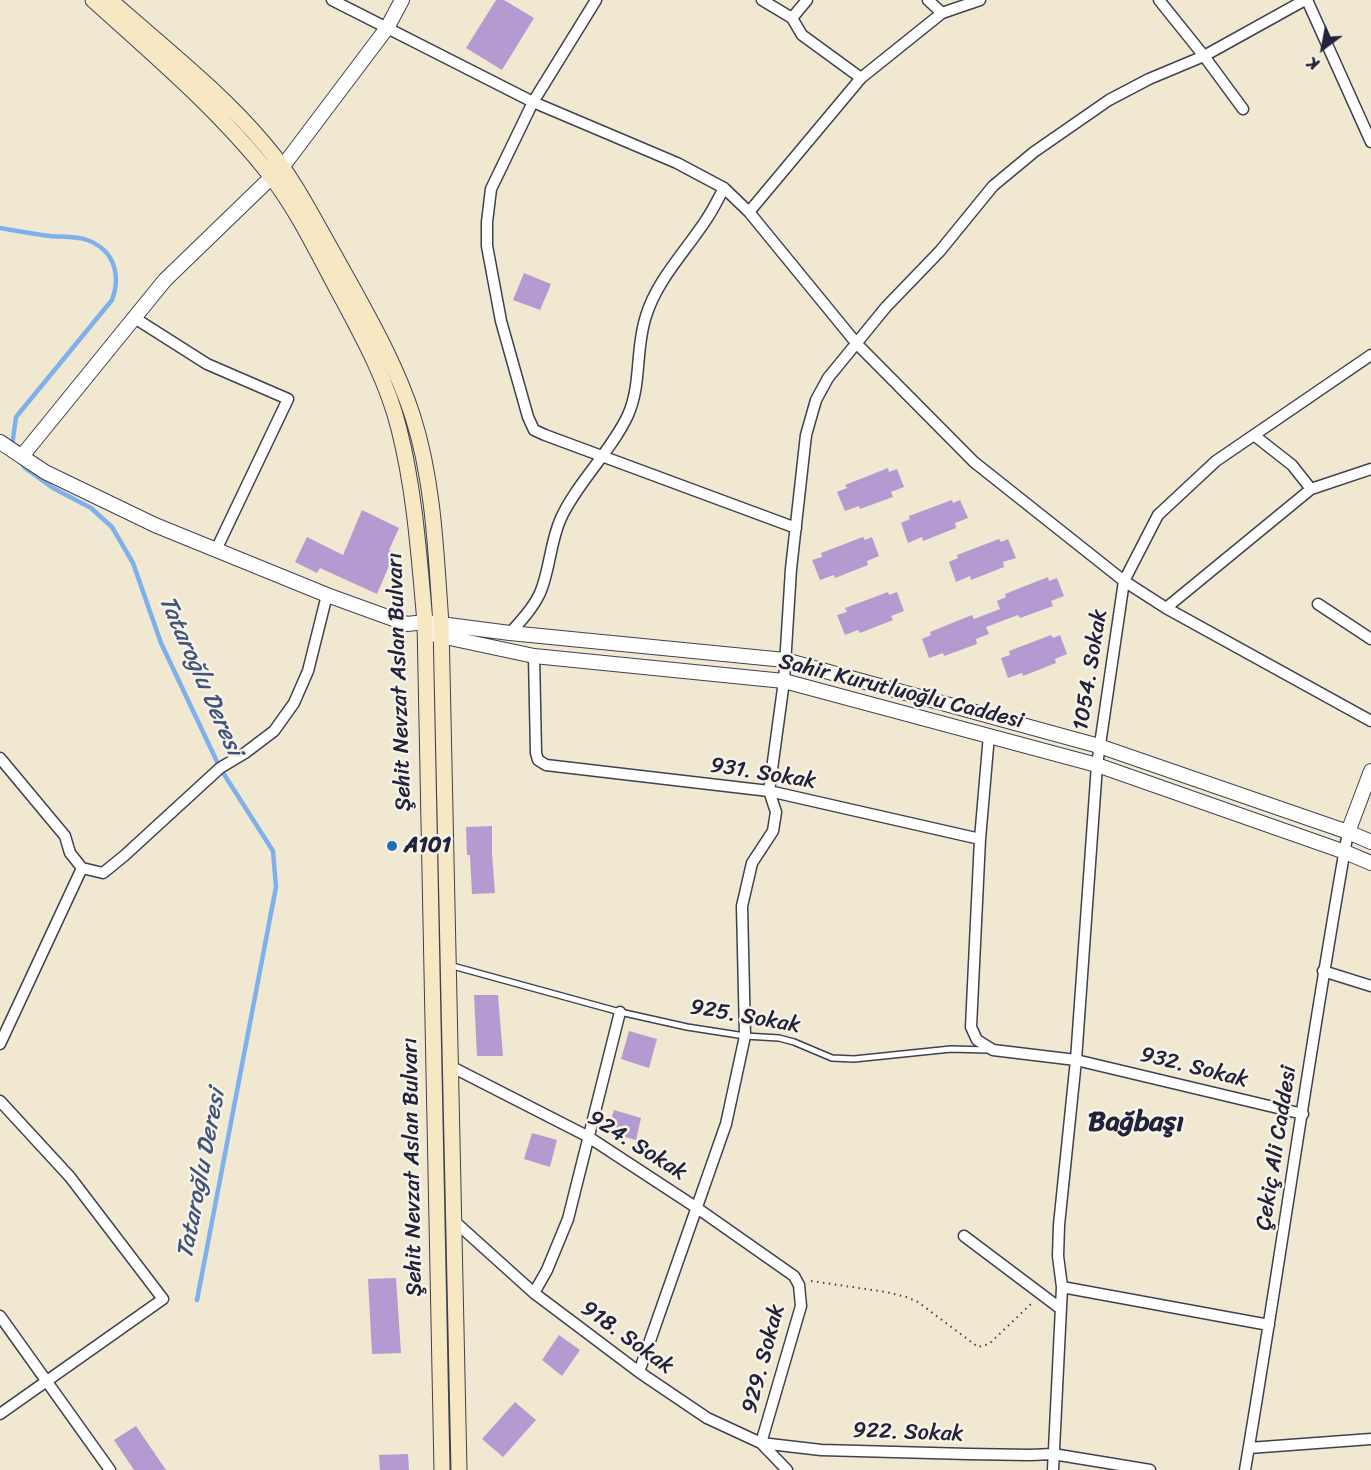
<!DOCTYPE html>
<meta charset="utf-8">
<style>
body{margin:0}
#map{position:relative;width:1371px;height:1470px;overflow:hidden;background:#f0e8d0;font-family:Sriracha,sans-serif}
canvas{display:block}
.north{position:absolute;left:1293px;top:18px;width:60px;height:60px;-webkit-text-stroke:4px #f7f3e8;paint-order:stroke;rotate:212deg;font-size:16px;font-weight:700;line-height:24px;text-align:center;color:#22223b}
.north::after{content:'';display:block;margin:auto;width:21px;height:27px;background:#22223b;clip-path:polygon(50% 0,100% 100%,50% 72%,0 100%)}
</style>
<div id="map">
<canvas width="1371" height="1470"></canvas>
<div class="north">K</div>
</div>
<script>
const g = document.querySelector('canvas').getContext('2d');
g.lineJoin = 'round';
function stroke(path, color, width, dash) {
  g.strokeStyle = color;
  g.lineWidth = width;
  g.lineCap = dash ? 'butt' : 'round';
  g.setLineDash(dash || []);
  g.stroke(path);
}
function fill(path, color) {
  g.fillStyle = color;
  g.fill(path, 'evenodd');
}
function drawText(font, color, halo, rows, align = 'center') {
  g.font = font + ' Sriracha,sans-serif';
  g.lineWidth = 5;
  g.setLineDash([]);
  g.textBaseline = 'middle';
  g.strokeStyle = halo;
  g.fillStyle = color;
  for (const [text, x, y, turn = 0] of rows) {
    g.save();
    g.translate(x, y);
    g.rotate((+turn || 0) * Math.PI / 180);
    g.textAlign = isNaN(turn) ? turn : align;
    if (halo) g.strokeText(text, 0, 0);
    g.fillText(text, 0, 0);
    g.restore();
  }
}
const stream = new Path2D(`
 M0,228C17,231 34,234 50,236C62,237 77,236 87,240C115,250 121,276 112,300L16,417L12,446
 M19,460L25,468L53,488L91,508L112,527L133,563L161,643L220,768L273,851L276,887L197,1300`);
const building = new Path2D(`
 M496,0H504L534,18L502,70L466,48Z
 M524,273L551,284L540,310L513,300Z
 M888,468L889,472L897,469L904,487L891,492L893,497L860,509L859,506L845,511L837,492L847,488L845,485Z
 M952,500L953,503L960,500L968,518L955,523L956,528L923,541L922,537L908,543L901,523L910,519L909,516Z
 M362,510L399,528L389,550L395,552L377,594L320,568L317,573L295,562L307,537L343,555Z
 M863,537L865,540L872,537L879,556L867,561L868,565L835,578L834,575L820,580L812,560L822,557L821,553Z
 M999,539L1001,542L1008,539L1016,558L1003,562L1004,567L971,580L970,576L956,582L949,562L958,558L957,555Z
 M1048,577L1049,581L1057,578L1064,596L1051,601L1053,606L1020,618L1018,615L986,627L989,634L976,639L977,644L944,656L943,653L929,658L922,639L931,635L930,632L972,615L974,619L1000,609L997,601L1006,597L1005,594Z
 M888,592L889,595L897,592L904,611L891,616L893,620L860,633L858,630L845,635L837,615L847,612L845,608Z
 M1051,635L1053,638L1060,635L1067,654L1055,659L1056,663L1023,676L1022,673L1008,678L1001,658L1010,655L1009,651Z
 M492,826V854L495,893L472,894L470,855H467L466,827Z
 M474,995H498L503,1056H477Z
 M629,1031L657,1039L649,1068L621,1059Z
 M614,1110L641,1118L636,1140L607,1132Z
 M532,1133L557,1140L550,1167L524,1159Z
 M396,1278L401,1353L372,1354L368,1279Z
 M559,1335L580,1350L562,1376L542,1360Z
 M515,1402L536,1420L503,1457L482,1439Z
 M136,1426L166,1470H134L114,1440Z
 M408,1454L409,1470H380L379,1455Z`);
const path = new Path2D(`
 M811,1281L886,1292L906,1297L918,1302L978,1347L989,1344L1032,1303`);
const service = new Path2D(`
 M449,965L620,1012L687,1027L745,1036L779,1038L794,1042L832,1058L854,1059L951,1049L988,1050`);
const minor = new Path2D(`
 M332,0L533,102L677,163L724,188L749,212L857,344L974,462L1124,581L1166,608L1371,721
 M596,0L533,102L491,189L487,222V246L501,321L528,417L534,430L545,435L796,528
 M762,0L792,18L807,0
 M928,0L942,13L980,0
 M1159,0L1204,56L1243,109
 M1307,0L1371,142
 M792,18L802,35L861,78
 M749,212L861,78L942,13
 M133,317L207,364L288,399L216,550
 M1255,436L1292,465L1311,489
 M1318,604L1371,639
 M1166,608L1311,489L1371,469
 M510,633C521,621 533,608 540,593C550,570 550,542 561,518C577,483 612,450 628,415C642,383 635,349 646,316C657,280 685,252 706,220C713,210 718,199 724,188
 M534,656L536,753L538,760L546,765L769,791L980,839
 M989,735L980,839L971,1027L977,1040L993,1050L1076,1060L1303,1114
 M0,758L65,836L70,853L82,868L103,873L124,856L220,768L245,753L274,731L294,703L308,671L327,595
 M1323,971L1371,986
 M0,1044L82,868
 M450,1066L587,1136L697,1208L794,1276L799,1285L801,1306L761,1443L821,1450L968,1454L1030,1455L1053,1454L1150,1470
 M0,1101L70,1177L163,1299L0,1414
 M453,1220L534,1293L639,1372L707,1418L761,1443L787,1470
 M964,1236L1061,1309
 M1062,1287L1269,1325
 M534,1293L547,1270L568,1219L620,1012
 M0,1316L110,1470
 M639,1372L726,1124L745,1036L742,906L752,863L773,831L776,812L769,791L784,681L791,569L806,435L816,400L828,378L886,307L940,251L993,186L1034,152L1109,100L1149,79L1204,56L1305,0
 M1249,1448L1371,1439
 M1053,1470L1062,1287L1058,1256L1059,1225L1076,1060L1097,765L1124,581L1158,515L1216,461L1371,355
 M1245,1470C1281,1258 1310,1044 1348,832`);
const tertiary = new Path2D(`
 M0,442L45,472L155,525L327,595L407,624L425,622L510,633L785,660L1099,746L1348,832L1371,842
 M22,456L165,280L283,166L387,28L402,0
 M431,634L534,656L784,681L1097,765L1345,852L1371,863
 M1348,832L1371,771`);
const secondary = new Path2D(`
 M93,0C154,55 219,110 270,175C299,212 320,258 343,300C365,341 388,384 399,429C415,492 419,557 425,622L442,1470
 M110,0C163,47 221,92 266,146C295,180 314,220 336,258C364,309 395,361 413,417C434,483 436,555 441,624L459,1470`);
const markers = [
 [392,846,6,"#1f6fb2"]
];
const streetNames = [
 ["1054. Sokak",1091,670,-81],
 ["Şehit Nevzat Aslan Bulvarı",400,682,-92],
 ["Sahir Kurutluoğlu Caddesi",901,692,14],
 ["931. Sokak",763,774,9],
 ["925. Sokak",745,1017,10],
 ["932. Sokak",1194,1068,14],
 ["924. Sokak",637,1146,32],
 ["Çekiç Ali Caddesi",1277,1148,-81],
 ["Şehit Nevzat Aslan Bulvarı",413,1167,-91],
 ["918. Sokak",627,1338,36],
 ["929. Sokak",764,1359,-75],
 ["922. Sokak",908,1433,2]
];
const poiNames = [
 ["A101",404,846]
];
const waterNames = [
 ["Tataroğlu Deresi",200,676,66],
 ["Tataroğlu Deresi",202,1174,-79]
];
const districtNames = [
 ["Bağbaşı",1136,1123]
];
stroke(stream, '#7eb1eb', 4.5);
fill(building, '#b59ad1');
stroke(service, '#414051', 8);
stroke(minor, '#414051', 13);
stroke(tertiary, '#414051', 16);
stroke(secondary, '#414051', 17);
stroke(path, '#414051', 2, [1.5, 4.5]);
stroke(service, '#fff', 5);
stroke(minor, '#fff', 10);
stroke(tertiary, '#fff', 14);
stroke(secondary, '#f7e8c3', 15);
for (const [x, y, r, color] of markers) {
  const dot = new Path2D();
  dot.arc(x, y, r, 0, 2 * Math.PI);
  g.fillStyle = color;
  g.fill(dot);
  stroke(dot, '#f7f3e8', 2);
}
drawText('22px', '#22223b', '#f7f3e8', streetNames);
drawText('bold 22px', '#22223b', '#f7f3e8', poiNames, 'left');
drawText('italic 24px', '#425479', '#f7f3e8', waterNames);
drawText('bold 28px', '#22223b', '#f7f3e8', districtNames);
</script>
